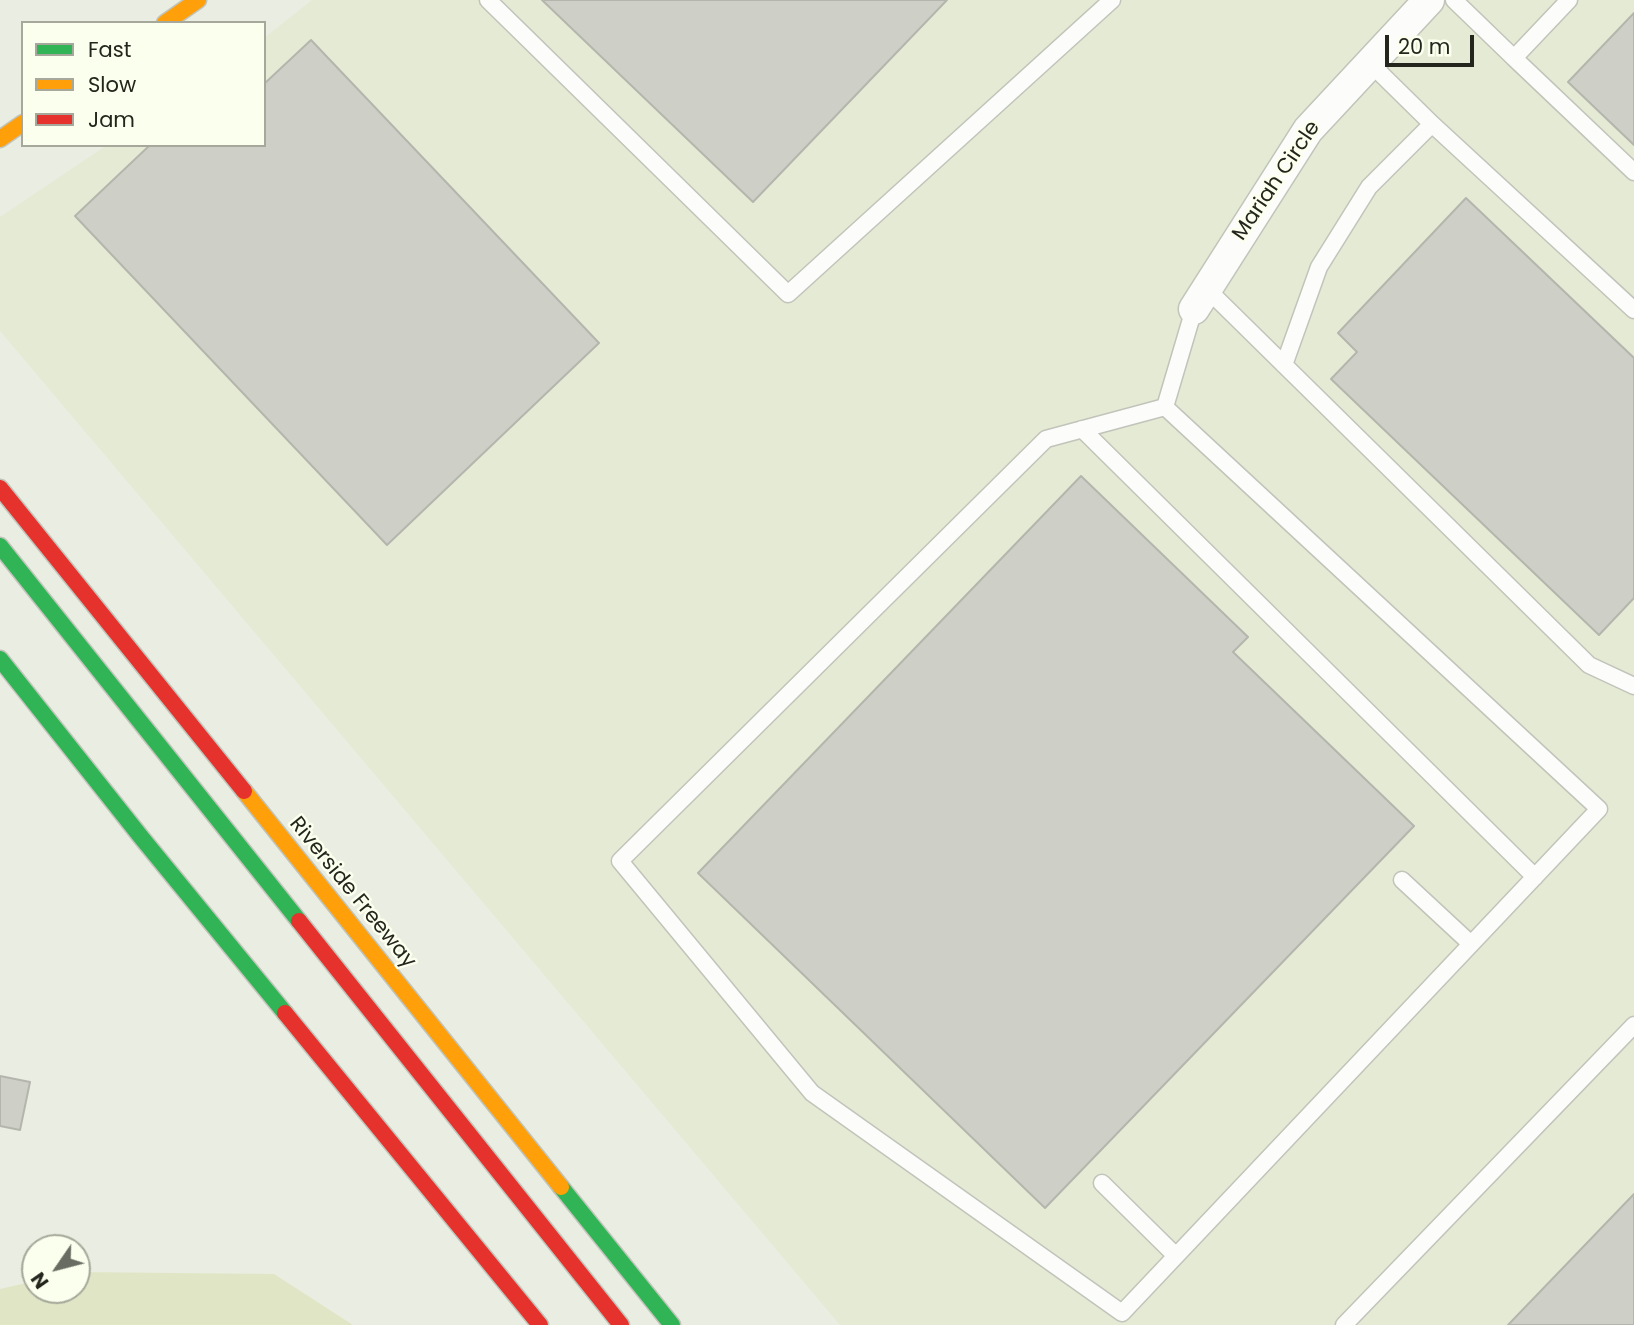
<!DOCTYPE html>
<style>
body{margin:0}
#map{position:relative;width:1634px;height:1325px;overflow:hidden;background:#eaede1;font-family:Poppins,sans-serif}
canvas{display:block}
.legend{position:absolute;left:21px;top:21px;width:245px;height:126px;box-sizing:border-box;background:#fbffed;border:2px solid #a5a89a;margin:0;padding:9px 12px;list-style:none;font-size:21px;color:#24261e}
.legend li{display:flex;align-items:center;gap:14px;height:35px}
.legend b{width:35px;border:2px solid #a5a89a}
.north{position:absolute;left:21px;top:1234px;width:70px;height:70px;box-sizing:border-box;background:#fbffed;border:2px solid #a5a89a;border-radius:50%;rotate:235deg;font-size:19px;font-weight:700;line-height:28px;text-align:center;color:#24261e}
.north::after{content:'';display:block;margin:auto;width:24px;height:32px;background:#696c62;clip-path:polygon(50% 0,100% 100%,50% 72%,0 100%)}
.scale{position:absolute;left:1385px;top:35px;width:89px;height:32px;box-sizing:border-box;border:4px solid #24261e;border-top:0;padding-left:9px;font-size:21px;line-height:24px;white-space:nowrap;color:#24261e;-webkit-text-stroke:5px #fbffed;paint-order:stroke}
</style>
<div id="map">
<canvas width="1634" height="1325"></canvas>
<ul class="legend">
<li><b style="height:9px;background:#30b455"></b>Fast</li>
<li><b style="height:9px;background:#ff9f0a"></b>Slow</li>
<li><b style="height:9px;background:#e5322d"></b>Jam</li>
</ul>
<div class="north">N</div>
<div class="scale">20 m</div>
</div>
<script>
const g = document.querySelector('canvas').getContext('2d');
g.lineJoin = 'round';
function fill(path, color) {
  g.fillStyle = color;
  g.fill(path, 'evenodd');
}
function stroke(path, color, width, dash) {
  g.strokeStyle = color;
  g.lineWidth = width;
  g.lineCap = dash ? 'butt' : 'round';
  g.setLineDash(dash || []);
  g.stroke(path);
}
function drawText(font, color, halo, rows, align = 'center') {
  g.font = font + ' Poppins,sans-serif';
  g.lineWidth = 5;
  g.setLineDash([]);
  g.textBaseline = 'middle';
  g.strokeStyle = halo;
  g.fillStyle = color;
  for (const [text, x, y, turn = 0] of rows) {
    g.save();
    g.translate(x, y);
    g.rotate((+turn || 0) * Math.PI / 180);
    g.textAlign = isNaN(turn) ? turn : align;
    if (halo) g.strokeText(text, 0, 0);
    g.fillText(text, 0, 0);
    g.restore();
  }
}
const built = new Path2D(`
 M312,0H1634V1325H840L0,331V217L107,145H264V38Z`);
const green = new Path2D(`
 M77,1272L274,1274L353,1325H0V1289L35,1281V1290H77Z`);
const building = new Path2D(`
 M542,0H947L753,202Z
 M1634,13V145L1568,82Z
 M311,40L599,343L387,545L75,216L150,145H264V84Z
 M1466,198L1634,358V598L1599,635L1331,379L1357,352L1338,333Z
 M1081,476L1248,637L1233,652L1414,826L1045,1208L698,873Z
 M0,1076L30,1082L20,1130L0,1126Z
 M1634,1194V1325H1508Z`);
const lane = new Path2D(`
 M488,0L788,294L1112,0
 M1454,0L1514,58L1569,0
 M1514,58L1634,172
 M1370,63L1432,124L1634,310
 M1207,289L1589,665L1634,686
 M1284,365L1319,267L1369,187L1432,124
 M1165,407L1046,439L620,861L812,1093L1122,1313L1599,809L1165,407L1194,309
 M1082,429L1535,877
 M1402,880L1471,944
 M1102,1183L1176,1256
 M1344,1325L1634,1025`);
const street = new Path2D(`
 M1194,309L1308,130L1429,0`);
const fast = new Path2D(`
 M0,546L299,921
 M0,659L141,837L285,1013
 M561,1187L672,1325`);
const slow = new Path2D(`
 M165,23L198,0
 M0,139L23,123
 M244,791L561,1187`);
const jam = new Path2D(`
 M0,488L244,791
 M299,921L621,1325
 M285,1013L540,1325`);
const streetNames = [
 ["Mariah Circle",1277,181,-56],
 ["Riverside Freeway",352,893,51]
];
fill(built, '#e5ead4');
fill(green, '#e0e6c5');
fill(building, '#ced0c7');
stroke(building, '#b4b6ad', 2);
stroke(lane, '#c1c4ba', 19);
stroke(street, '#c1c4ba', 33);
stroke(fast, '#c1c4ba', 19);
stroke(slow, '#c1c4ba', 19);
stroke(jam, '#c1c4ba', 19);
stroke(lane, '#fcfcfa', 16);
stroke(street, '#fcfcfa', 30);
stroke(fast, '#30b455', 16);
stroke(slow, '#ff9f0a', 16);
stroke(jam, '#e5322d', 16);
drawText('21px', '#24261e', '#fbffed', streetNames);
</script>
